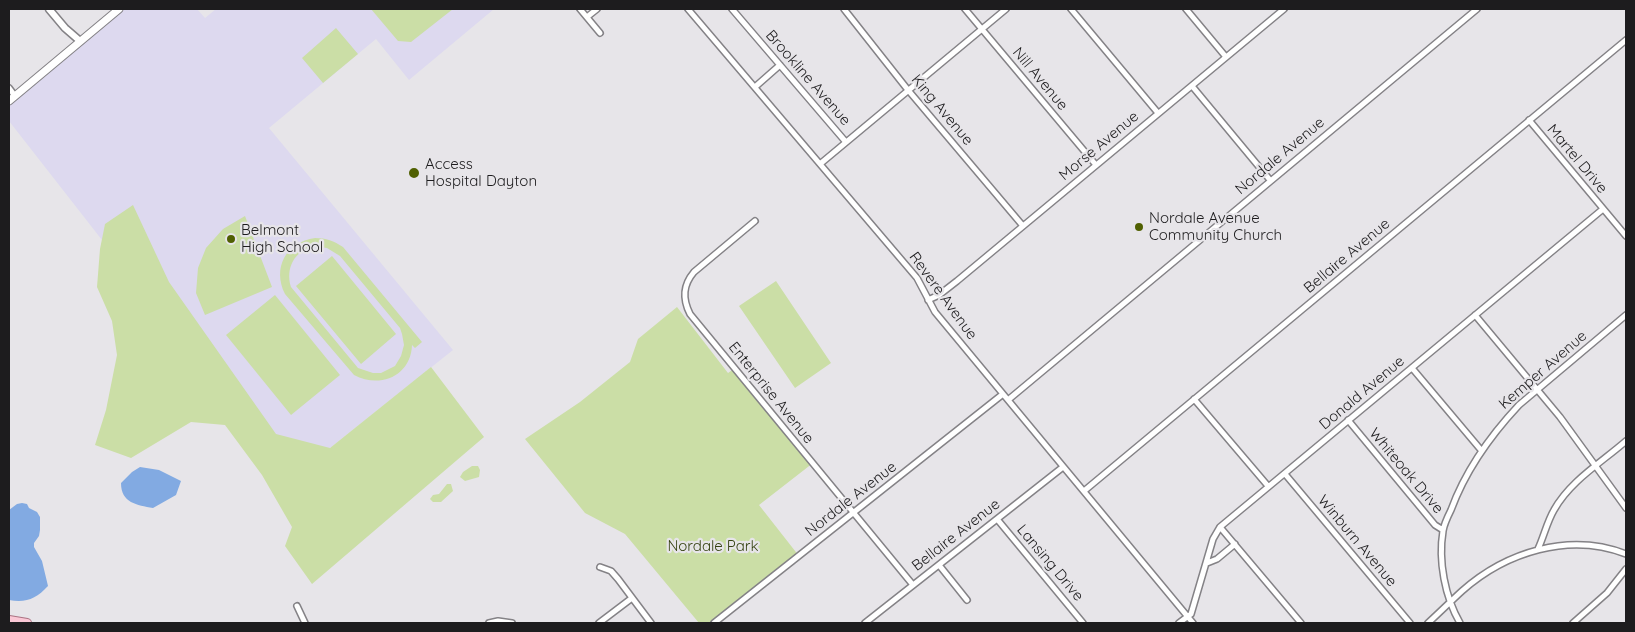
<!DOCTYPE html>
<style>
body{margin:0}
#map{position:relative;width:1635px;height:632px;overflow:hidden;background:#e7e5e9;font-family:Quicksand,sans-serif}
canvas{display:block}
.frame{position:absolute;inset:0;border:10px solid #1d1c1e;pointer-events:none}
</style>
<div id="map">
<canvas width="1635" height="632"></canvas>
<div class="frame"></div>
</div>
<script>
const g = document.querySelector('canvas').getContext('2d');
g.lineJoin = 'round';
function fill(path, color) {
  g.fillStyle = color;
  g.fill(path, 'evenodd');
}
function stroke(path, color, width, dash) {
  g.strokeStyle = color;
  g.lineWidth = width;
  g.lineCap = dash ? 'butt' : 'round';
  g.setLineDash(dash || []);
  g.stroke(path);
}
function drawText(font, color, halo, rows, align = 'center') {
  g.font = font + ' Quicksand,sans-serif';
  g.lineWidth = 4.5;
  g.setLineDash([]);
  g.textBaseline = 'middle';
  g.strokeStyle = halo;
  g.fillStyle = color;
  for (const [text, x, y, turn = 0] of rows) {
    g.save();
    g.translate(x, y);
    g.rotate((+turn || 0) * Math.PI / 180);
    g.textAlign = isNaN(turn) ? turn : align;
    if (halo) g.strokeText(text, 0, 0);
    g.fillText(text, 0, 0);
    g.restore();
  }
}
const education = new Path2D(`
 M119,9H197L205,18L216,9H494L409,80L376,39L269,128L453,350L330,448L288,478L9,121V101Z`);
const green = new Path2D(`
 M371,9H453L411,42L398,41Z
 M336,28L358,54L323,83L302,58Z
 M133,205L169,282L276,434L330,448L431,367L484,437L312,584L285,546L292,527L262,475L225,425L191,422L131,458L95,445L106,410L117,355L112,321L97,287L100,249L105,224Z
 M245,216L272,287L205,315L196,293L198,268L206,248L223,229Z
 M315,238C326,238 334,241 343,247L422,342L415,348L412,345C411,376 380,389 354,375L285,294C272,268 286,242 315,238ZM313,246L327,248L340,256L400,328L402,334L404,345L401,356L395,366L381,373H373L358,368L291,287C285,268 295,251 313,246Z
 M332,256L396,334L361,364L296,286Z
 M776,281L831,363L795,388L739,306Z
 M275,295L340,375L291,415L226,335Z
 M677,307L728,373L735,368L813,463L759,505L799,556L714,623H699L625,534L585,513L525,439L580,402L630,362L638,339Z
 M472,466H478L480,470L479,477L465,481L460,477L463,472Z
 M447,484H451L453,491L441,502H433L430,499L433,495L439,494Z`);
const water = new Path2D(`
 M140,467L159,470L181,481L176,495L153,508C137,505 121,503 121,483L132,472Z
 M22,503L27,504L29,508L37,512L40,517V530L39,536L34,543V547L42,561L48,586C36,599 26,603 9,600V510L17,504Z`);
const minor = new Path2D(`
 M580,9L600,33
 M688,9L917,278L935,312L1193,623
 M732,9L845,141
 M844,9L908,90L1023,226
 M965,9L1096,165
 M1071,9L1158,113
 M1186,9L1226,57
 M587,17L597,9
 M1192,86L1270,180
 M755,87L780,65
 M9,88L15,96
 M1529,120L1626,236
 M820,164L1006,9
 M755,221L694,272C683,285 682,298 690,314L913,585
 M928,300L939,295L957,281L1284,9
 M1475,315L1560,417L1626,508
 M1412,368L1481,450
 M1194,399L1268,486
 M1008,400L1477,9
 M1348,420L1435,525L1443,530
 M1285,474L1410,623
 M1084,491L1626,40
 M997,519L1083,623
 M1220,527L1301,623
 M1538,549C1544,536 1547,522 1554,510C1570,481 1602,462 1626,441
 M1207,563L1217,559L1235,544
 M939,565L967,600
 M600,567L611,571L618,579L651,623
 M297,606L305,623
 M489,623L498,621L512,623
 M599,623L632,598
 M714,623L1003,394
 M865,623L1063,467
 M1179,623L1191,614L1213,539L1220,527L1603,209
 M1428,623C1439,613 1450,602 1462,591C1506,552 1569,532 1626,554
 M1460,623C1445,597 1438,561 1443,531C1444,524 1448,516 1451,510C1466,469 1490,436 1519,405L1626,315
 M1573,623L1607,593L1626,569`);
const tertiary = new Path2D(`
 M49,9L65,28L80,41`);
const secondary = new Path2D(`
 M9,101L119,9`);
const primary = new Path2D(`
 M9,620L27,623`);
const markers = [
 [414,173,6,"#506002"],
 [1139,227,5,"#506002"],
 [231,239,5,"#506002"]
];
const streetNames = [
 ["Brookline Avenue",808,78,49],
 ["Nill Avenue",1040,79,50],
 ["King Avenue",942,110,50],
 ["Morse Avenue",1099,146,-40],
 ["Nordale Avenue",1280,156,-40],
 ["Martel Drive",1577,159,50],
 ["Bellaire Avenue",1347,256,-40],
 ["Revere Avenue",943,296,54],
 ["Kemper Avenue",1543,370,-41],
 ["Enterprise Avenue",771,393,51],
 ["Donald Avenue",1362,393,-40],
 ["Whiteoak Drive",1406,471,50],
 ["Nordale Avenue",851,499,-38],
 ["Bellaire Avenue",956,535,-38],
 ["Winburn Avenue",1357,541,50],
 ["Lansing Drive",1050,563,50]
];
const poiNames = [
 ["Access",425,164],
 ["Hospital Dayton",425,181],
 ["Nordale Avenue",1149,218],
 ["Community Church",1149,235],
 ["Belmont",241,230],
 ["High School",241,247]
];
const parkNames = [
 ["Nordale Park",713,546]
];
fill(education, '#ddd9ef');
fill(green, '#cbdea6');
fill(water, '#82aae2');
stroke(minor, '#848286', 8);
stroke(tertiary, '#848286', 9);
stroke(secondary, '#848286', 9);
stroke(primary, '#ab7383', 10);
stroke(minor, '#fff', 5);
stroke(tertiary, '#fff', 6);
stroke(secondary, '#fff', 7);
stroke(primary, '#fac7d5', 8);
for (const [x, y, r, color] of markers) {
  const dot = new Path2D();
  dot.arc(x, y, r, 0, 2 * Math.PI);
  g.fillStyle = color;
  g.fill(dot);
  stroke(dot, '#e7e5e9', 2);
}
drawText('15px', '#1d1c1e', '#e7e5e9', streetNames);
drawText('15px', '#1d1c1e', '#e7e5e9', poiNames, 'left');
drawText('15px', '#344110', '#e7e5e9', parkNames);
</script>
